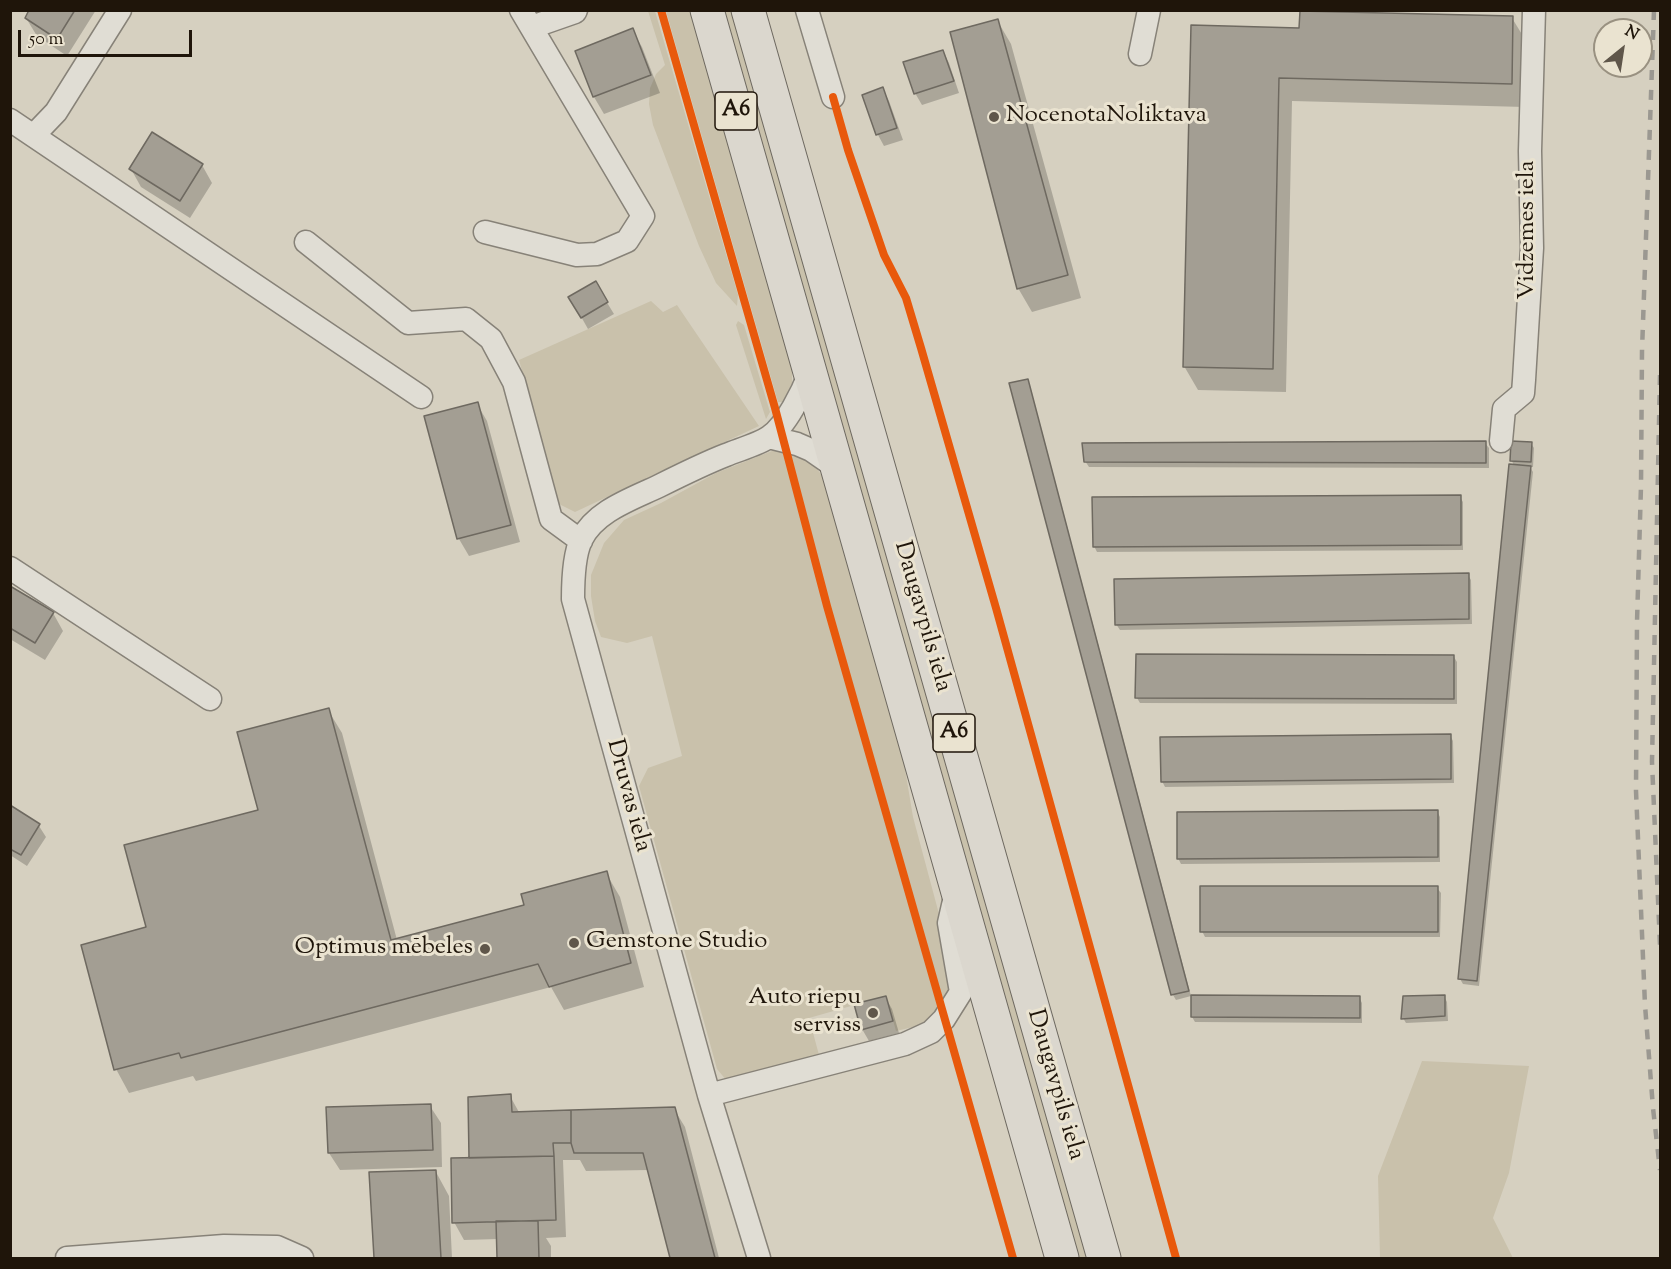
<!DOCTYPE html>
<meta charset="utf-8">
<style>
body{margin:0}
#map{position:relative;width:1671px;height:1269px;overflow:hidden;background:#d6d0c0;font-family:"Sorts Mill Goudy",serif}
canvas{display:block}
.frame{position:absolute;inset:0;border:12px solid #1f150a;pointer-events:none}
.north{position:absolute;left:1593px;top:18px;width:60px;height:60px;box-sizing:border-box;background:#eae3d0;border:2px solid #999181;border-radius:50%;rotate:30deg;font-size:16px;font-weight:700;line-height:24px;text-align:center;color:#1f150a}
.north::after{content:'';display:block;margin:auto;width:21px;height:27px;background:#5f564a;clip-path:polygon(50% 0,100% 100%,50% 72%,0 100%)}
.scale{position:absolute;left:18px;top:30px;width:174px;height:27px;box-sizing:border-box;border:3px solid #1f150a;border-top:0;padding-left:8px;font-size:18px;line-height:21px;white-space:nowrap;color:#1f150a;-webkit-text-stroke:4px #eae3d0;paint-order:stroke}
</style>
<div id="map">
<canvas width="1671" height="1269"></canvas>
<div class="frame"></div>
<div class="north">N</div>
<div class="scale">50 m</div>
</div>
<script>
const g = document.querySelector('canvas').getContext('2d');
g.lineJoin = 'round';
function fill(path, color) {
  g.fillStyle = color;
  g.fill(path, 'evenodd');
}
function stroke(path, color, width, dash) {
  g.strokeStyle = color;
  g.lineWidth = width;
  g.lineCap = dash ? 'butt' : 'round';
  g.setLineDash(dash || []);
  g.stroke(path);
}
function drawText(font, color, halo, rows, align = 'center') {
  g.font = font + ' "Sorts Mill Goudy",serif';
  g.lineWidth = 6;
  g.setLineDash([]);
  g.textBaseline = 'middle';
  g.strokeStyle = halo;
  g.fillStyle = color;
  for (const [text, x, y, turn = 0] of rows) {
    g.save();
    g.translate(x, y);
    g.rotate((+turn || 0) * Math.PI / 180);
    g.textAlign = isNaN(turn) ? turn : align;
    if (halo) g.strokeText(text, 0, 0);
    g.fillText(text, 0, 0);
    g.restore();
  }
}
const green = new Path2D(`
 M648,11H655L738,295L737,306L716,283L699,246L653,125L649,104L650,88L656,74L665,65Z
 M666,11H694L792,361V383L783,402H778Z
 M721,11H735L1090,1258H1078Z
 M651,301L663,312L677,305L759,426L575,512L559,504L519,360Z
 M738,321L744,325L770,412L766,419L736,325Z
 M777,449L811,462L830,485L899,733L913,817L954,970L951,993L926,1024L896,1031L886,996L809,1018L819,1055L727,1081L717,1069L639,786L648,768L682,756L652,636L627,643L601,637L595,621L591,596V575L604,543L624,520L661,503L716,473Z
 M1422,1061L1529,1066L1509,1173L1493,1218L1513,1258H1380L1378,1176Z`);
const shadow = new Path2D(`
 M31,10H96L67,56L37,36L26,18Z
 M1512,18L1526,41L1525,107L1292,101L1286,392L1198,390L1184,366L1192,27L1301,30Z
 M997,20L1011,44L1081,298L1032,312L1018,288Z
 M632,30L642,47L660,93L604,114L594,97L577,51Z
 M943,51L949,63L959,93L922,105L915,93Z
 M883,89L889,101L903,140L884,146L878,135L864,95Z
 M202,165L212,183L190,218L141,187L131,169Z
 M595,283L614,314L588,329L570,297Z
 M1027,380L1030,386L1191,996L1176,1000L1173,995L1011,384Z
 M477,404L487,421L520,542L469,556L459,539Z
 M1485,443L1489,448V468L1089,467L1085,461Z
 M1531,443L1534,448L1533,467H1530L1533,472L1479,986L1463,984L1460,979L1514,466L1512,461Z
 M1460,497L1463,502V550L1097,552L1094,546Z
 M1468,575L1471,580L1472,624L1120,630L1116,624Z
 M10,587L53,613L63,631L45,660L10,639Z
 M1454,657L1457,662V704L1140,703L1137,698Z
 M328,710L342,733L397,940L526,906L606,873L620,897L644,987L564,1010L551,987L196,1081L193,1076L129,1093L116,1069L148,929L259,811Z
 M1450,735L1453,741L1454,783L1165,787L1162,781Z
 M10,807L39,826L46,837L27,866L10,855Z
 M1437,811L1440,817V862L1181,864L1178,858Z
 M1437,888L1441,893L1440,937H1205L1202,931Z
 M1192,996L1359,997L1362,1003V1023L1195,1022L1192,1017Z
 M1444,996L1447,1002L1448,1021L1406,1023L1403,1018Z
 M885,997L892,1009L899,1033L869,1041L862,1029Z
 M510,1096L520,1114L674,1109L685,1127L719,1258H672L649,1170L586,1171L580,1160H563L566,1237L546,1238L551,1246V1258H498V1239L464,1240L454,1222L471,1159Z
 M430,1106L441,1123L442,1167L340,1170L329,1153Z
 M436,1172L449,1196L452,1258H376L371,1173Z`);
const building = new Path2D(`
 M29,10H75L57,39L25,18Z
 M1300,11L1513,16L1512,84L1279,78L1273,369L1183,367L1191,25L1299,28Z
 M998,19L1068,275L1017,289L950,32Z
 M633,28L651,75L593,97L575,51Z
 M943,50L954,81L914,94L903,62Z
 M883,87L897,128L876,135L862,95Z
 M152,132L203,164L180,201L129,169Z
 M596,281L608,302L581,318L568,297Z
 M1028,379L1189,991L1171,995L1009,383Z
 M478,402L511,525L457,539L424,416Z
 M1486,441V463L1084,462L1082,443Z
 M1511,441L1532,442L1531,462L1510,461Z
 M1509,464L1531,466L1477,981L1458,979Z
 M1461,495V545L1093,547L1092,497Z
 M1469,573V619L1115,625L1114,579Z
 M10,586L54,612L35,643L10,628Z
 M1136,654L1454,655V699L1135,698Z
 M329,708L391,940L524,905L521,894L607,871L631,963L549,987L538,964L181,1058L179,1053L114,1070L81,945L146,927L124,845L258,810L237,732Z
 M1451,734V779L1161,782L1160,737Z
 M10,805L40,824L21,855L10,849Z
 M1438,810V857L1177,859V812Z
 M1200,886H1438V932H1200Z
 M1191,995L1360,996V1018L1191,1017Z
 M1445,995V1016L1401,1019L1403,996Z
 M886,996L893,1021L861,1030L854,1004Z
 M511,1094L512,1112L571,1110V1143H553L554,1156L469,1158L468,1097Z
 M431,1104L433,1150L328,1153L326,1107Z
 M675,1107L715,1258H670L643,1153H574L571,1143V1110Z
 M554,1156L556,1220L452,1223L451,1158Z
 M436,1170L441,1258H374L369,1172Z
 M496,1221H538L539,1258H497Z`);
const minor = new Path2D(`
 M807,10L833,97
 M532,27L575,12L576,10
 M1140,54L1149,10
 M10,120L421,397
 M34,135L56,112L120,10
 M485,232L577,255L597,254L627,241L643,216L521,10
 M306,242L408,323L466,319L491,339L514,382L551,519L581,541
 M769,437L797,444L811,450L837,468
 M1501,441L1504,409L1523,393L1524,380L1532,248L1530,151L1534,10
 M10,568L210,699
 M709,1095L905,1044L931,1032L944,1019L961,992L949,923L956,892
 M67,1258L224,1246L277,1247L302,1258
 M759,1258L709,1095L573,599C573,582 574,555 581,540C595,511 632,499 659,486C681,475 703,464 726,455C738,450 759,444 769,437C786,426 803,391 810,372`);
const highway = new Path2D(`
 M707,10L1062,1258
 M748,10L1104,1258`);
const rail = new Path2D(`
 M1654,10L1642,351L1641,486L1637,622L1636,791L1645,1005L1653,1108L1660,1170
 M1660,375L1652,762L1660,945`);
const cycleway = new Path2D(`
 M661,10L775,408L827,606L1013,1258
 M833,97L848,150L884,255L906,298L921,348L996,608L1176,1258`);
const markers = [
 [994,117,6,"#5f564a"],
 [574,943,6,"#5f564a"],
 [485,949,6,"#5f564a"],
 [873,1013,6,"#5f564a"]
];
const shields = [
 [736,111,42],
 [954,733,42]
];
const shieldNames = [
 ["A6",736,111],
 ["A6",954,733]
];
const poiNames = [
 ["NocenotaNoliktava",1006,117],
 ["Gemstone Studio",586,943],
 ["Optimus mēbeles",473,949,"right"],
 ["Auto riepu",861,999,"right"],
 ["serviss",861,1027,"right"]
];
const streetNames = [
 ["Vidzemes iela",1529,230,-90],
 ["Daugavpils iela",921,617,74],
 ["Druvas iela",627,796,75],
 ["Daugavpils iela",1054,1085,74]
];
fill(green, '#c9c1ab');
fill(shadow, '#0003');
fill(building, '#a39e93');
stroke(building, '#6e6960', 1.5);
stroke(minor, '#878278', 25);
stroke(highway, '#6e6960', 35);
stroke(minor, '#e0ddd4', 22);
stroke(highway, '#dbd7ce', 33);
stroke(rail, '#9b9891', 4.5, [10, 10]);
stroke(cycleway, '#e8590c', 8);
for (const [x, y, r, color] of markers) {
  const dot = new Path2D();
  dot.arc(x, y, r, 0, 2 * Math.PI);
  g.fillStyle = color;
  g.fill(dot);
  stroke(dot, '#eae3d0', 2);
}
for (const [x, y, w] of shields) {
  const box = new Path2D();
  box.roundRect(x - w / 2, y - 19, w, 38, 4.5);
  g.fillStyle = '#eae3d0';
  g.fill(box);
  stroke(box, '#1f150a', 1.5);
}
drawText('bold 22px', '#1f150a', null, shieldNames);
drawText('24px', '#1f150a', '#eae3d0', poiNames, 'left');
drawText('24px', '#1f150a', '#eae3d0', streetNames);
</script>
